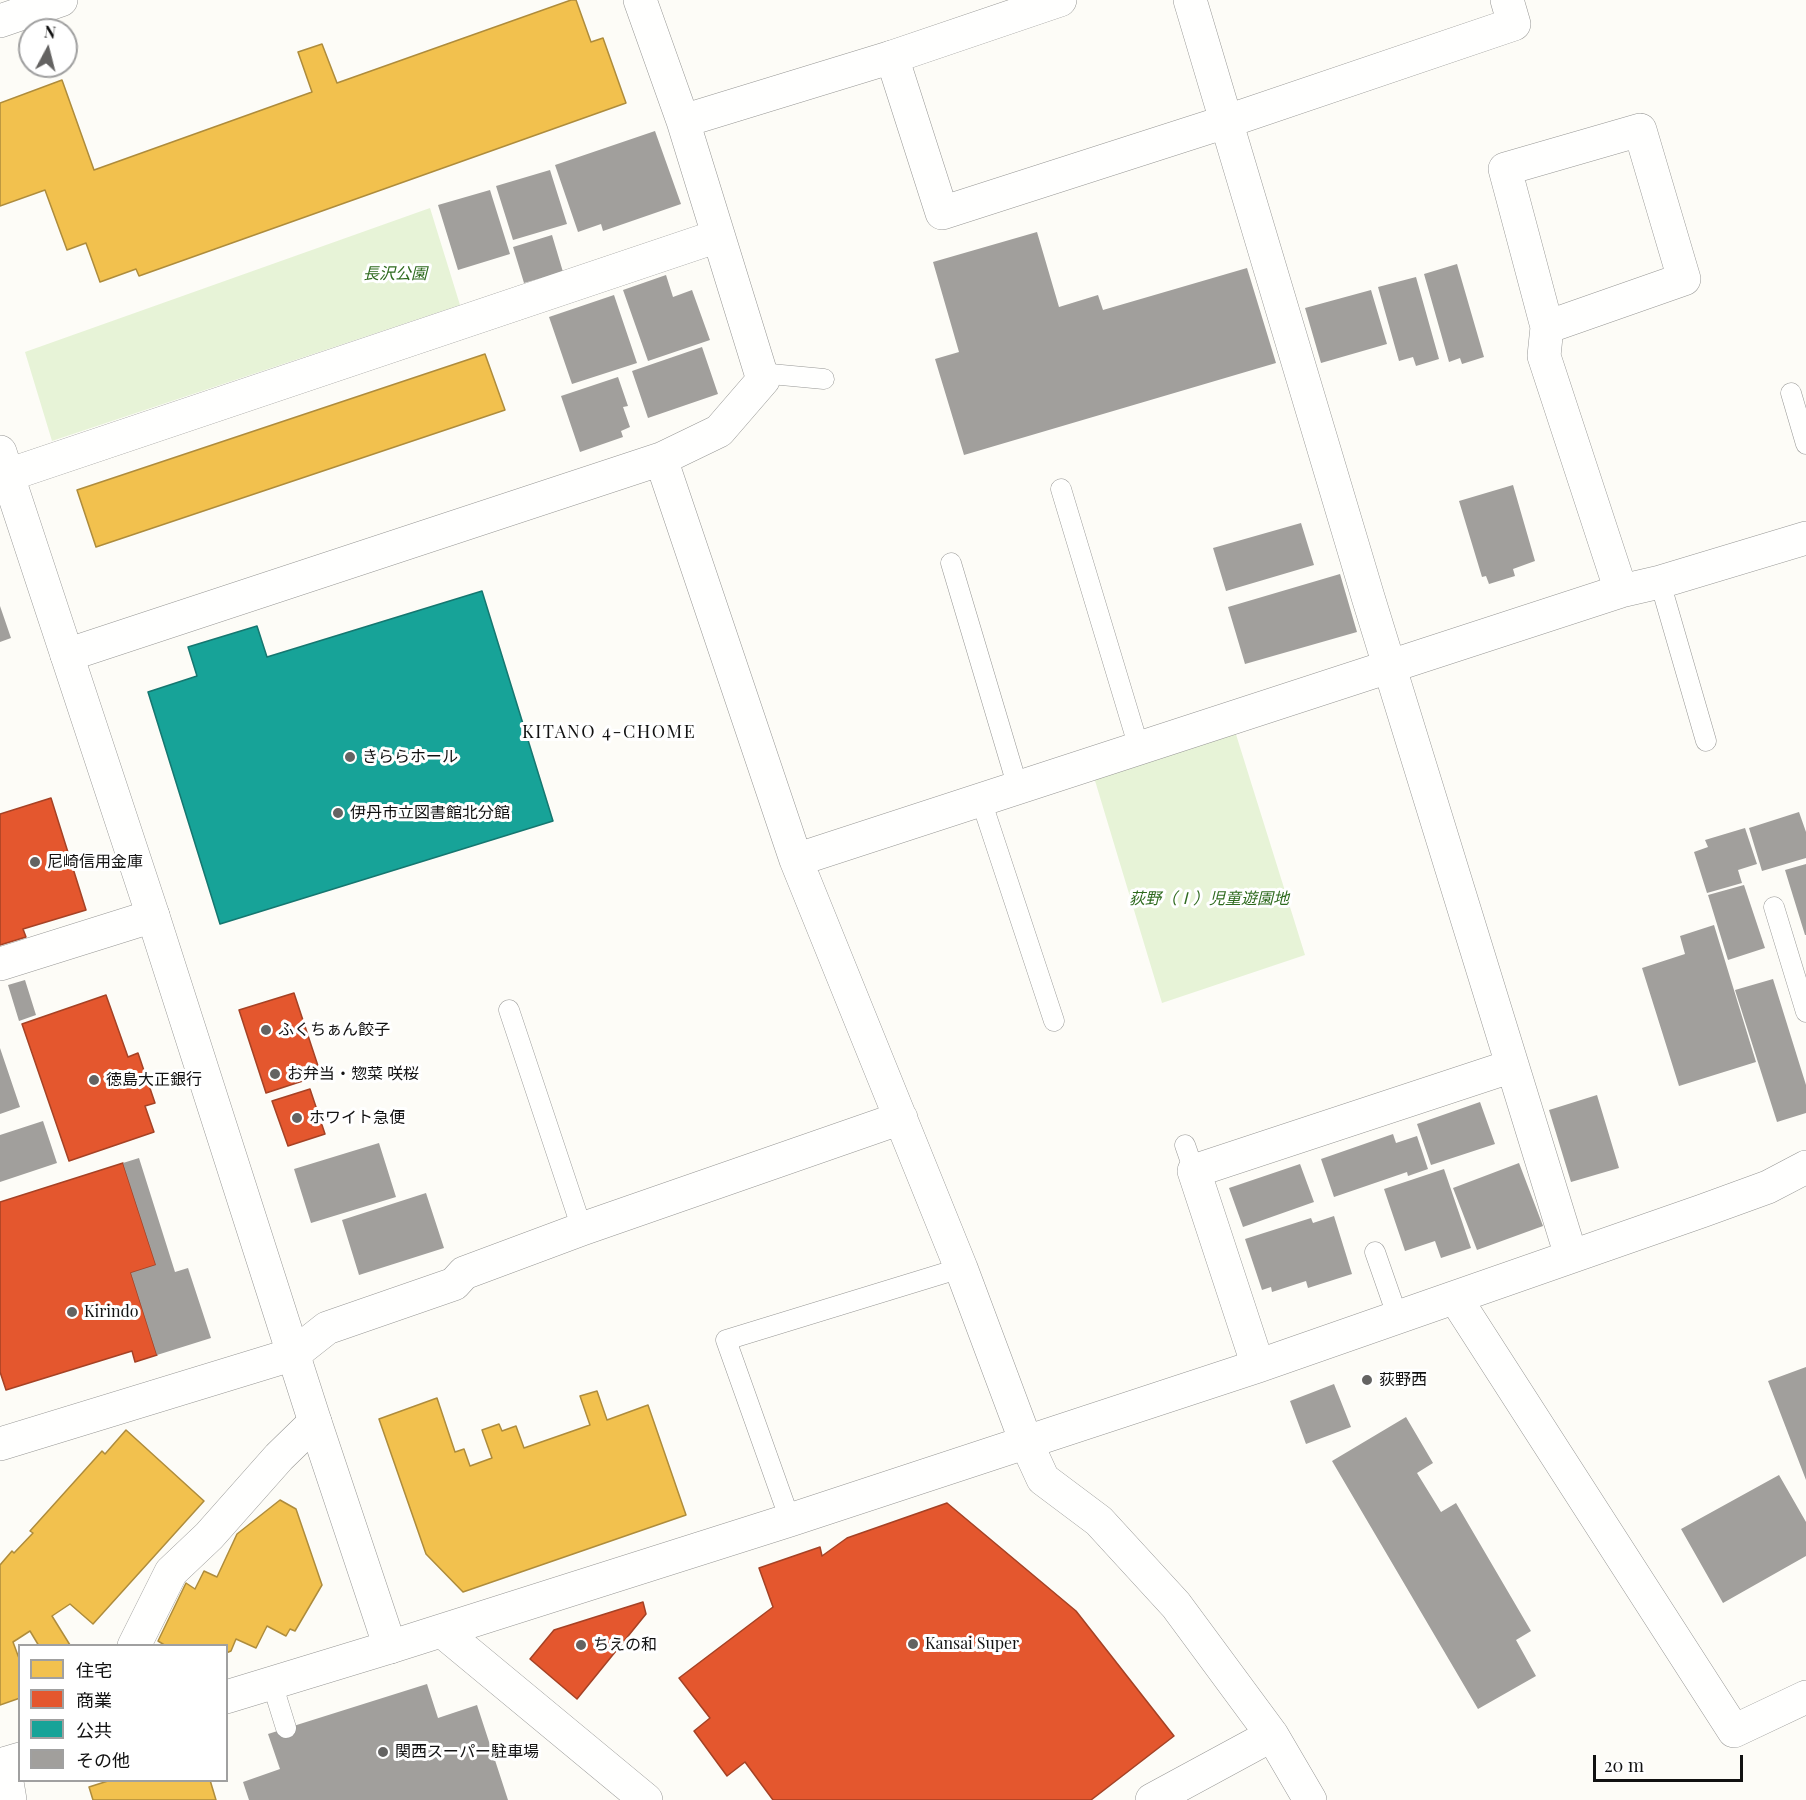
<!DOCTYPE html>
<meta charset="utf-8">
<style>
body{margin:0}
#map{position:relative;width:1806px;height:1800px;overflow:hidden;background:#fdfcf7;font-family:"Playfair Display","Noto Sans JP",serif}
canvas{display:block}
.legend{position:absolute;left:18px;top:1644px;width:210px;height:138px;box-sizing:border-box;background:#fff;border:2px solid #a0a0a0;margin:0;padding:8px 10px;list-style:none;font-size:18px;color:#111}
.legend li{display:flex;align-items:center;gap:12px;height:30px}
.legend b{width:30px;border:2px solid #a0a0a0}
.north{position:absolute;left:18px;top:18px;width:60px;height:60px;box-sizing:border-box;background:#fff;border:2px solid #a0a0a0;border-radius:50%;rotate:7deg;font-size:16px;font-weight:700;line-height:24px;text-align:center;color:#111}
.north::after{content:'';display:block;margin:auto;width:21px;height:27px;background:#646362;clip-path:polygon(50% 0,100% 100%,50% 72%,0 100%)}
.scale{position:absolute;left:1593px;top:1755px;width:150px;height:27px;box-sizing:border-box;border:3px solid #111;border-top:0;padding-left:8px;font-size:18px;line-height:21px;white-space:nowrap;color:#111;-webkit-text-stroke:4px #fff;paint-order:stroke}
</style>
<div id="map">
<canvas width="1806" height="1800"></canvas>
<ul class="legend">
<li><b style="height:16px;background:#f2c14e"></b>住宅</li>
<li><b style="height:16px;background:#e4572e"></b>商業</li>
<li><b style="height:16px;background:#17a398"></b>公共</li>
<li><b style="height:16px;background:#a19f9c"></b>その他</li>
</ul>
<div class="north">N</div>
<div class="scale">20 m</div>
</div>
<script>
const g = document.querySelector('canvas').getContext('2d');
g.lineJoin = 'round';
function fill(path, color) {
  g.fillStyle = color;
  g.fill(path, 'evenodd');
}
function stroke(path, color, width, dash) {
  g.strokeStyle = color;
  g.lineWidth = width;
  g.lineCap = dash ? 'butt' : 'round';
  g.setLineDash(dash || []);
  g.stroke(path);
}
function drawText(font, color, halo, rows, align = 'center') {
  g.font = font + ' "Playfair Display","Noto Sans JP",serif';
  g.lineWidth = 6;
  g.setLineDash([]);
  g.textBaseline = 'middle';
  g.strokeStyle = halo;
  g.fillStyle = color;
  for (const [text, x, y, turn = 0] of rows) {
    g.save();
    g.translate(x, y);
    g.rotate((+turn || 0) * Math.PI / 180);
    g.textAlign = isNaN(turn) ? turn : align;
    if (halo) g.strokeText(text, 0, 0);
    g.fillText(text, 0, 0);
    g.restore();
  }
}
const green = new Path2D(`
 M430,208L460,305L52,441L25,352Z
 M1234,728L1305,955L1162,1003L1093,774Z`);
const homes = new Path2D(`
 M571,0H576L591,42L603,38L626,103L139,276L136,269L100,282L86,243L67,250L45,190L0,206V103L62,80L94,170L312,92L298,52L322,44L337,83Z
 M485,354L505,410L96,547L77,490Z
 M597,1391L607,1420L648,1405L686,1515L463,1592L426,1554L379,1419L437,1398L455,1452L464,1449L470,1466L492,1458L482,1430L499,1424L502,1431L516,1426L524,1448L590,1425L580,1396Z
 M126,1430L204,1501L93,1624L70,1604L52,1616L70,1645L39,1646L30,1631L13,1642L20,1661V1698L0,1705V1565L12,1551L14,1553L33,1533L30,1531L102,1451L105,1454Z
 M280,1500L296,1509L322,1585L295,1631L290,1629L286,1636L267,1626L256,1648L236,1639L231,1651L226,1653V1646H166L158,1641L186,1583L195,1589L204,1571L217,1577L237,1534Z
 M111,1780H210L216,1800H93L89,1787Z`);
const shops = new Path2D(`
 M51,798L86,910L23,929L26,937L0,945V814Z
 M294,993L321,1075L266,1093L239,1010Z
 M106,995L128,1057L138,1053L155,1103L145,1106L154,1132L69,1161L22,1024Z
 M310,1089L325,1134L288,1146L272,1101Z
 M123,1163L156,1265L131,1273L157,1355L135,1362L132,1351L6,1390L0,1372V1202Z
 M947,1503L1076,1611L1174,1736L1091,1800H773L745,1762L727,1776L694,1731L710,1718L679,1678L773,1607L759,1568L820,1547L822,1556L847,1538Z
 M643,1602L646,1614L577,1699L530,1659L554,1630Z`);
const public = new Path2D(`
 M482,591L553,821L220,924L148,692L197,676L188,647L257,626L267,657Z`);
const building = new Path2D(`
 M655,131L681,204L603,231L601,224L578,232L555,165Z
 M550,170L567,224L513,240L496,186Z
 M490,190L510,254L458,270L438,205Z
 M1037,232L1059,307L1098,295L1103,310L1247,268L1276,363L964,455L935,359L959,352L933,262Z
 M552,235L563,272L524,283L513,247Z
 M1457,264L1484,357L1462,364L1460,358L1449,362L1424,274Z
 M666,275L673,297L692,290L710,340L648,361L623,290Z
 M1416,277L1439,359L1416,366L1413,357L1399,361L1378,287Z
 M1371,290L1387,344L1321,363L1305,308Z
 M614,295L637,363L572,384L549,317Z
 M702,347L718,394L648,418L632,371Z
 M618,377L628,406L623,407L630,427L621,431L623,437L580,452L561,396Z
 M1513,485L1535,561L1513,569L1515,576L1489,584L1486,576L1482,577L1459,501Z
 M1301,523L1314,565L1226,591L1213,548Z
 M1340,574L1357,632L1245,664L1228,607Z
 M0,606L11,638L0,642Z
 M1799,812L1806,832V858L1762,871L1749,828Z
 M1745,828L1757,864L1738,870L1742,883L1707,893L1694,852L1708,847L1705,840Z
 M1806,864V935H1805L1785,870Z
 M1744,885L1765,948L1728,960L1708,895Z
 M1714,925L1756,1062L1679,1086L1642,968L1685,954L1680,936Z
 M1773,979L1806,1085V1113L1777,1122L1735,990Z
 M25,980L36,1015L19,1021L8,985Z
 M0,1048L20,1107L0,1114Z
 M1597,1095L1619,1168L1571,1182L1549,1110Z
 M1480,1102L1495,1144L1431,1165L1417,1124Z
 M43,1121L57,1163L0,1182V1135Z
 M1393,1134L1396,1143L1417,1136L1428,1169L1408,1176L1407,1172L1334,1197L1321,1159Z
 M379,1143L396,1197L311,1223L294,1169Z
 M139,1158L175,1272L188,1268L211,1338L157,1355L131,1273L156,1265L123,1163Z
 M1519,1163L1543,1226L1477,1250L1453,1188Z
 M1300,1164L1314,1202L1243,1227L1229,1188Z
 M1444,1169L1471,1248L1441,1258L1435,1241L1405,1251L1384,1189Z
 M426,1193L444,1248L359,1275L342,1220Z
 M1334,1216L1352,1274L1308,1288L1306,1281L1272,1292L1271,1287L1262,1290L1245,1239L1311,1218L1313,1223Z
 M1806,1367V1480L1768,1381Z
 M1334,1384L1351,1427L1306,1444L1290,1401Z
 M1406,1417L1433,1463L1417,1473L1441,1512L1456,1503L1531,1631L1516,1640L1536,1676L1478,1709L1332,1461Z
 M1779,1475L1806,1522V1556L1723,1603L1681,1529Z
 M427,1684L438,1718L477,1705L508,1800H249L243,1782L280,1769L268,1734Z`);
const service = new Path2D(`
 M760,373L824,379
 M1791,393L1806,444
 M1061,489L1139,748
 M951,563L1018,788
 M1660,582L1706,741
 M981,800L1054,1021
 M1774,907L1806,1012
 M509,1010L582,1229
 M1185,1145L1194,1171
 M1375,1252L1398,1318
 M790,1520L726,1340L961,1268
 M272,1683L286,1728`);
const minor = new Path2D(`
 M1190,0L1368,597L1571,1256
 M0,21L61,0
 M683,121L892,57L942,213L1225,122L1514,24L1507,0
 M1547,327L1684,279L1640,130L1505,169L1547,327L1544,356L1621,591
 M661,459L796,860L1621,591L1660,582L1806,538
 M8,475L718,236
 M67,655L661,459L719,431L763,380L683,121L640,0
 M796,860L961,1268L1026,1442L1043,1479L1099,1521L1176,1605L1272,1735
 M0,964L153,916
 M1456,1299L1734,1731L1806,1697
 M1258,1366L1194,1171L1512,1066
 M0,1444L294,1354L327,1328L454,1284L464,1273L582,1229L901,1118
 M442,1631L646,1800
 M134,1646L171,1572L209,1536L279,1457L315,1422
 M390,1647L790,1520L1258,1366L1702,1211L1768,1187L1806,1167
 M4,1764L10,1800
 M1152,1800L1272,1735L1310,1800`);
const tertiary = new Path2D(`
 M892,57L1060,0
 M0,452L153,916L315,1422L390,1647L226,1697
 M0,1765L20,1759`);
const markers = [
 [350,757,6,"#646362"],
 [338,813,6,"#646362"],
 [35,862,6,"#646362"],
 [266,1030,6,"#646362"],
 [275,1074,6,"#646362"],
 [94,1080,6,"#646362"],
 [297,1118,6,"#646362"],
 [72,1312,6,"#646362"],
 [1367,1380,6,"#646362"],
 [913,1644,6,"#646362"],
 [581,1645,6,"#646362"],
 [383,1752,6,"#646362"]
];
const parkNames = [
 ["長沢公園",395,274],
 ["荻野（Ⅰ）児童遊園地",1209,899]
];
const poiNames = [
 ["きららホール",362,757],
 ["伊丹市立図書館北分館",350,813],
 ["尼崎信用金庫",47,862],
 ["ふくちぁん餃子",278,1030],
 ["お弁当・惣菜 咲桜",287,1074],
 ["徳島大正銀行",106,1080],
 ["ホワイト急便",309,1118],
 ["Kirindo",84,1312],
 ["荻野西",1379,1380],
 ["Kansai Super",925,1644],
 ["ちえの和",593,1645],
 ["関西スーパー駐車場",395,1752]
];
const neighbourhoodNames = [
 ["KITANO 4-CHOME",609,732]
];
fill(green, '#e7f3d7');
fill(homes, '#f2c14e');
stroke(homes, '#ae8c3c', 1.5);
fill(shops, '#e4572e');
stroke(shops, '#a54225', 1.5);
fill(public, '#17a398');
stroke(public, '#157770', 1.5);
fill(building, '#a19f9c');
stroke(service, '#979795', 21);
stroke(minor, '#979795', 34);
stroke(tertiary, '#979795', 34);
stroke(service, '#fffffe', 20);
stroke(minor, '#fffffe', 33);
stroke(tertiary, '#fffffe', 33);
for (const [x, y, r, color] of markers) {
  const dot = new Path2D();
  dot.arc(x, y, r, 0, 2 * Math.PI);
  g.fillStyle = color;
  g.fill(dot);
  stroke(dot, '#fff', 2);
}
drawText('italic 16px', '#2f6b1f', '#fff', parkNames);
drawText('16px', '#111', '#fff', poiNames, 'left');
g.letterSpacing = '1.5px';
drawText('18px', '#111', '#fff', neighbourhoodNames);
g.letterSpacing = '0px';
</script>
